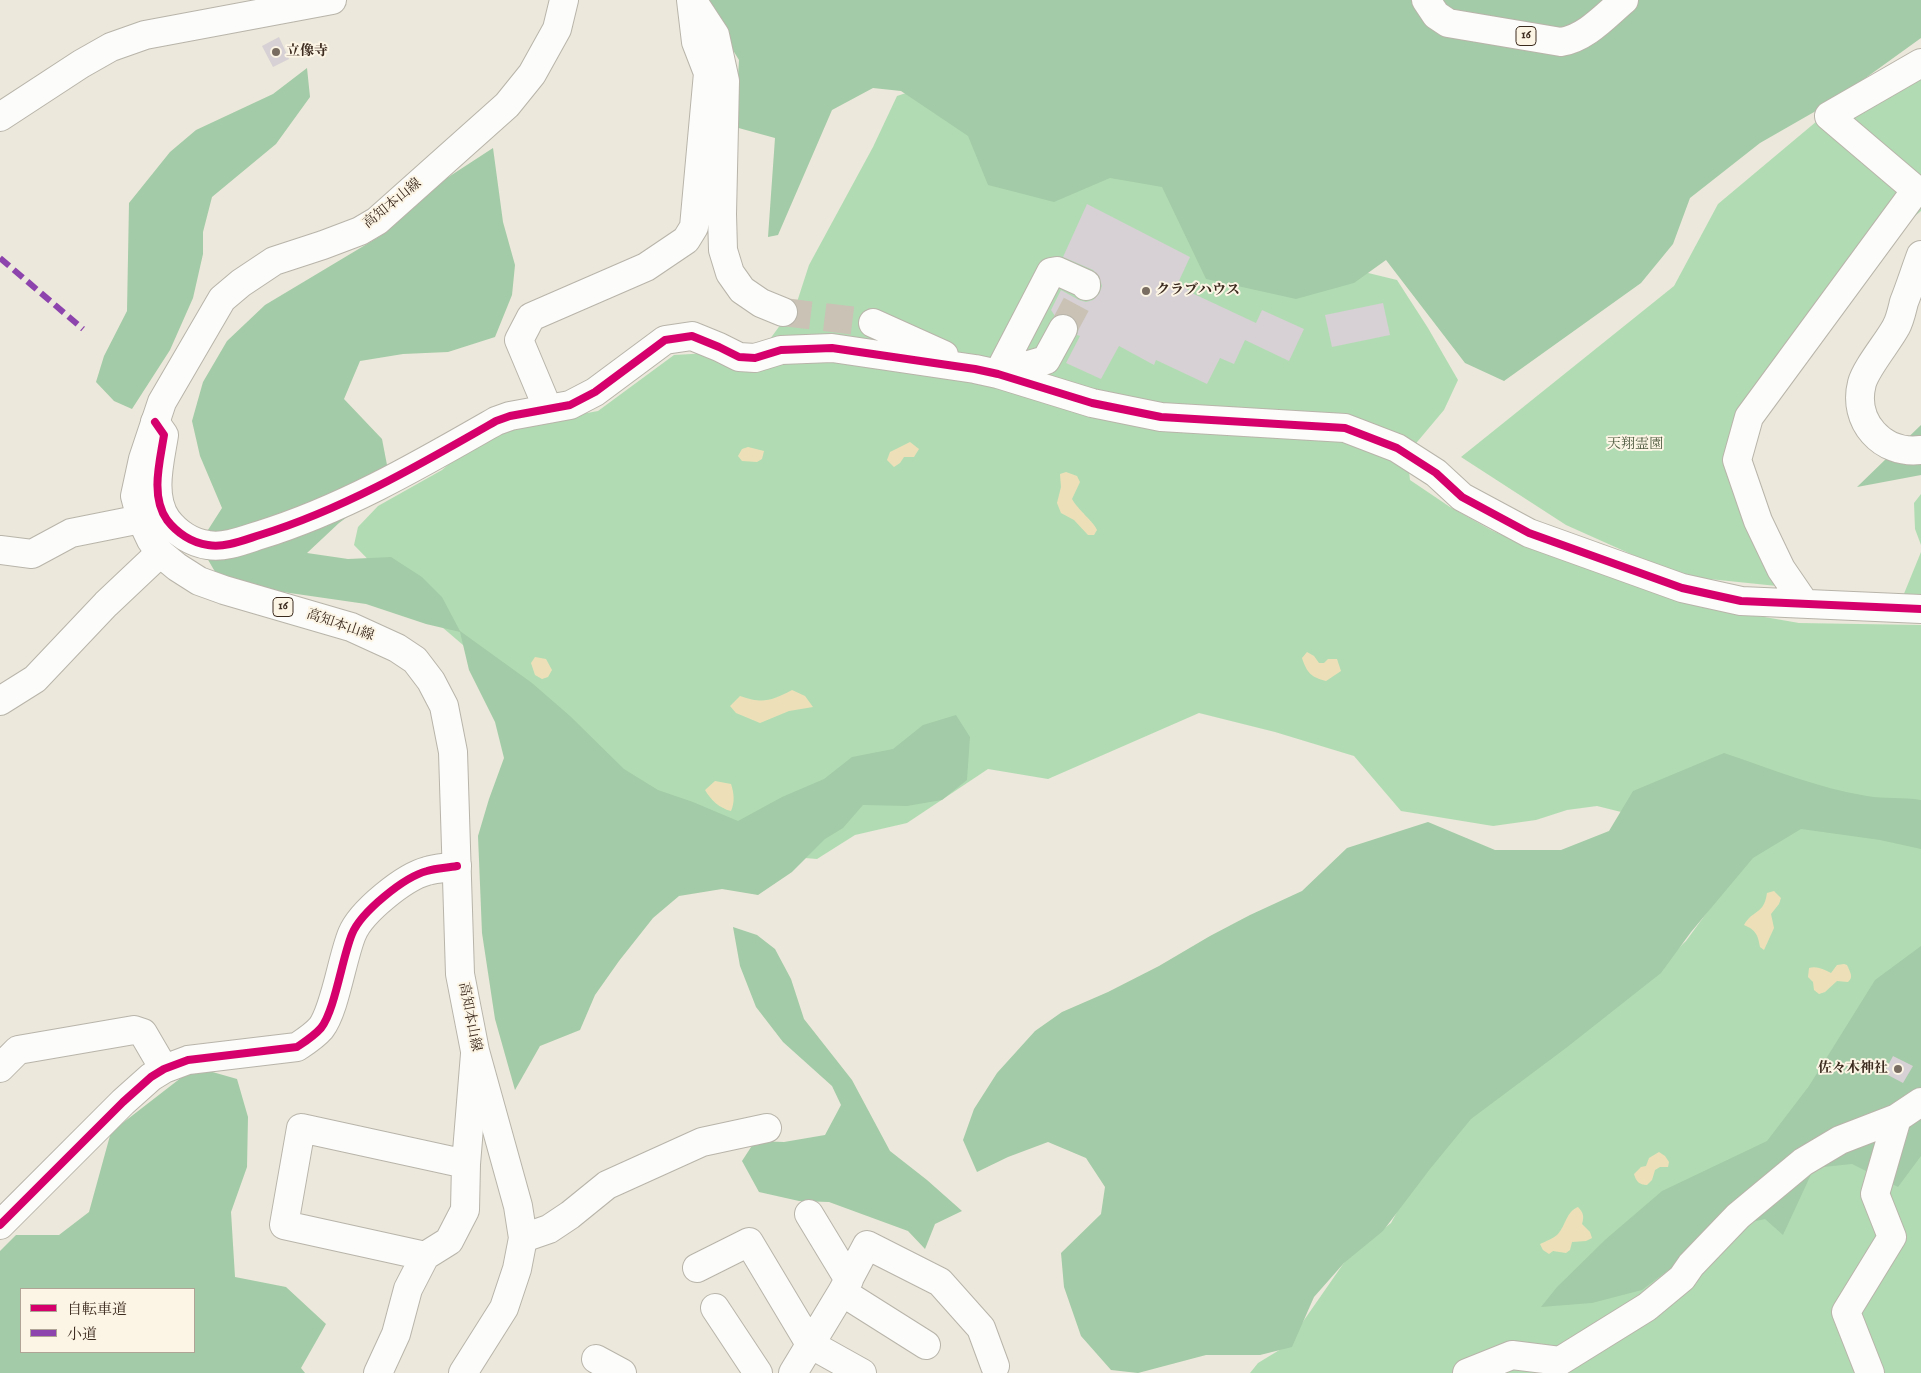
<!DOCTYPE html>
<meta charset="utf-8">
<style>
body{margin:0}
#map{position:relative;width:1921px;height:1373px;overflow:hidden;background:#ece8db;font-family:"IM FELL English","Noto Serif JP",serif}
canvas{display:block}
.legend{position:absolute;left:20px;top:1288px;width:175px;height:65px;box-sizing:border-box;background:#fcf5e5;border:1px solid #afa495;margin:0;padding:6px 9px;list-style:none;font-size:15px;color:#3b2a1e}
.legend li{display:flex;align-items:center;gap:10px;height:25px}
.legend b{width:25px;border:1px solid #afa495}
</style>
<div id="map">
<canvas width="1921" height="1373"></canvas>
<ul class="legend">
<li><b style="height:6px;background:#d6006c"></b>自転車道</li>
<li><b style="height:6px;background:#8e44ad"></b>小道</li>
</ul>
</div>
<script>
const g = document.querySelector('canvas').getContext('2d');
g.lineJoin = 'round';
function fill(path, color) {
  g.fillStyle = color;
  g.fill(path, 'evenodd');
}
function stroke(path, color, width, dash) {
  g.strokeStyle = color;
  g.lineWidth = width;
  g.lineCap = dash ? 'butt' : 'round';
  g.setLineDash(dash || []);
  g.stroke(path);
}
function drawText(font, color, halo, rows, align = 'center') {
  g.font = font + ' "IM FELL English","Noto Serif JP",serif';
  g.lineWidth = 4;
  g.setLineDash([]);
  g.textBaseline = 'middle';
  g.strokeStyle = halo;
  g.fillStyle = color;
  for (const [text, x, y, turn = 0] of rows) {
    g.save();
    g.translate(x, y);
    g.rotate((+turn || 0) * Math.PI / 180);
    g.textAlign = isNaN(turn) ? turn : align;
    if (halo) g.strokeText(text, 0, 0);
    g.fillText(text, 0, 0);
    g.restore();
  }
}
const green = new Path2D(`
 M1921,51V211L1909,221L1759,420L1730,478L1777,586L1680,576L1566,525L1461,457L1674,286L1718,204L1817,121Z
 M921,88L1119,174L1163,177L1360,271L1397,280L1428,328L1458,380L1444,410L1407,454L1410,480L1450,507L1491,530L1527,546L1736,612L1799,623L1921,625V1373H1250L1258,1363L1286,1346L1348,1257L1391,1223L1411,1186L1424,1154L1630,995L1686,941L1727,885L1706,833L1597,806L1567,810L1536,820L1493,826L1401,811L1354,756L1275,732L1199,713L1048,779L988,769L907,823L855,835L817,859L745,853L707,845L491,669L393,585L354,545L358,527L378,506L442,470L475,442L505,421L554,419L598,411L674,355L762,350L797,302L809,265L873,147L897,96Z
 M1921,494V545L1915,529L1914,503Z
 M1921,552V600L1901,601Z`);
const forest = new Path2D(`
 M702,0H1921V38L1835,100L1760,143L1690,198L1673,244L1641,283L1504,381L1465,363L1386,260L1354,283L1296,299L1206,279L1162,187L1110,178L1054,202L988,185L968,136L901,91L873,88L832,110L778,235L768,237L775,138L735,127L739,60Z
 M307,68L310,97L276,144L212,197L203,232V254L193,298L170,350L132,409L114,401L96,382L104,356L127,311L129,203L170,152L196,130L273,94Z
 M493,148L503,222L515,265L512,295L495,337L448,352L403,354L360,361L344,399L382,439L387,465L374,497L339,523L307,553L348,559L391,557L422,577L442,597L460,631L532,683L570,716L624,769L658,790L693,802L738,821L782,797L824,779L852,757L893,749L923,725L956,715L970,737L967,780L942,800L907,806L863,805L843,828L825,839L792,872L758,895L722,889L679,896L653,918L619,961L595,995L580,1030L540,1046L515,1090L495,1019L482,933L478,836L489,799L504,758L495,722L469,670L460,632L426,624L366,604L269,590L218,577L199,544L222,508L200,456L192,421L203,382L227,341L265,305L382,235L427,191Z
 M1921,425V475L1857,487Z
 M1724,753C1771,769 1818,788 1867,796C1885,799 1903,797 1921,800V849L1880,840L1801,829L1753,858L1691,932L1661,973L1566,1048L1471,1119L1430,1169L1383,1231L1344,1263L1314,1297L1292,1347L1260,1355H1206L1138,1373L1111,1370L1081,1336L1064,1287L1061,1253L1101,1214L1105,1187L1086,1158L1048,1142L1008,1157L977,1172L963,1140L974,1109L997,1073L1035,1031L1062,1012L1108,992L1159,966L1210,936L1250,915L1302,891L1347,848L1428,822L1495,850H1561L1609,831L1633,791Z
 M733,927L757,935L775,949L791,979L804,1019L852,1080L890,1151L927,1180L962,1211L935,1224L925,1249L908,1231L829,1202L799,1201L759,1192L742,1161L755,1141L784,1142L825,1135L841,1105L832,1086L783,1042L756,1007L740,966Z
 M1921,946V1156L1898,1187L1852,1164L1814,1168L1783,1235L1765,1219L1724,1228L1642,1290L1592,1303L1541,1307L1557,1287L1606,1239L1662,1191L1767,1141L1809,1086L1875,980Z
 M195,1067L237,1079L248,1117L247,1167L231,1212L235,1277L286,1287L326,1324L301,1368L305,1373H0V1251L16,1235H59L89,1212L111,1132ZM21,1289H194V1352H21Z`);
const sand = new Path2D(`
 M910,442L919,449L914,457H904L900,463L894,467L887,460L890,452Z
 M748,447L764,451L762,459L757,462L742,461L738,456L742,449Z
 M1066,472L1077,476L1080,482L1072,499C1078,510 1094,522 1097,530L1094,535H1088L1074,520L1061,513L1057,503L1061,487L1060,474Z
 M1307,652L1314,656L1319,663H1324L1328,659H1337L1341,671L1326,681C1311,677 1307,673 1302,658Z
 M535,657L546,659L552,670L548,677L542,679L535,675L531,663Z
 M792,690L805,696L813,707L789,711L760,723L736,713L730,706L740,696C763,704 771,701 792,690Z
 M715,781L731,784C734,793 735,802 731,811C719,808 711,800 705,790Z
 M1774,891L1781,898L1779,904L1771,914L1774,928L1764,950L1760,947C1758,935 1756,930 1744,925C1753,909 1764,915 1767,893Z
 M1844,964L1847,965C1850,972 1854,977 1848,982L1837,981L1825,992L1819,994L1814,990L1813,982L1808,977L1809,968C1817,966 1823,969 1831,973L1837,965Z
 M1659,1152L1665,1156L1669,1162L1668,1167H1660L1655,1170L1652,1180L1647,1185C1639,1185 1636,1181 1634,1174L1641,1167L1646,1166L1649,1158Z
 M1578,1207C1584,1213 1584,1217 1582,1224L1590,1232L1592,1238L1586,1241L1572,1242L1570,1250L1566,1253L1553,1251L1549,1254L1543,1250L1540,1244C1546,1241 1553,1239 1558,1234C1566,1225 1566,1212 1578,1207Z`);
const building = new Path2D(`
 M279,37L289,59L273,67L262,46Z
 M1087,204L1190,257L1178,283L1194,294L1256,323L1262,310L1304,329L1289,361L1245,340L1234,364L1220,358L1207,384L1156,360L1154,365L1119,346L1101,379L1066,363L1080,336L1077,335L1079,328L1077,321L1070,315L1062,313L1055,316L1051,310L1061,290L1079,300L1086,302L1093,300L1099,294L1102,286L1099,276L1093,270L1063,257Z
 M1383,303L1390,335L1332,347L1325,315Z
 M1893,1056L1913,1066L1903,1083L1884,1073Z`);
const minorTunnel = new Path2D(`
 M783,312L873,323
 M1063,329L1086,286`);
const minor = new Path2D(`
 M694,3L715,35L725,81L722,214L723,250L730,273L742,290L761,303L783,312
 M0,117L81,64L111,47L145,35L332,0
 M1921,255C1915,271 1910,287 1904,302C1902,310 1900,320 1896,327C1888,342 1866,368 1862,383C1852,421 1882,455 1921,450
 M873,323L944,355
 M998,374L1051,272L1057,271L1086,284V286
 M998,374L1046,360L1063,329
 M548,409L519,340L531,317L646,267L686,240L694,227L708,73L696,42L691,0
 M155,422L164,435C160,461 150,496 167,520C177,533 192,543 208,545C225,548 244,540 260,535C344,509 421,464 496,421L510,416L570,405L595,392L665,340L692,336L719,347L739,357L755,358L781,350L832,348L975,369L998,374L1092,403L1161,417L1345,428L1397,448L1436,473L1462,497L1529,533L1682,588L1741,601L1921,609
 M0,550L32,554L71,533L141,519
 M1805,604L1781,569L1758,521L1737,460L1749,417L1916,190L1829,116L1921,63
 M0,701L35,679L106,604L160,553
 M0,1068L18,1050L134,1030L143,1033L164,1069
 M809,1214L849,1280
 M0,1225L123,1102L151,1077L164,1069L188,1060L297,1047C306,1041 314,1036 321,1028C335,1010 342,958 352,934C361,912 404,877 427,871C437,868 447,868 457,866
 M523,1238L549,1229L570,1215L607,1185L702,1142L767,1128
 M425,1256L284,1225L301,1128L466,1164
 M697,1268L749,1242L810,1344L862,1373
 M842,1292L926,1345
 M715,1308L758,1373
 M596,1359L622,1373
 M378,1373L396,1334L408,1289L425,1256L449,1241L465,1210L466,1164L475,1054
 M793,1373L842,1292L867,1245L940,1282L981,1328L995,1366
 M1467,1373L1512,1355L1560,1361L1647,1307L1682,1278L1691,1265L1738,1216L1803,1162L1840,1140L1897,1118L1921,1102
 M1870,1373L1846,1312L1892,1237L1875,1194L1897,1118`);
const major = new Path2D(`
 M1426,0L1436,15L1448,23L1561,42C1586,38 1605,16 1624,0
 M463,1373L504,1308L517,1269L523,1238L518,1206L475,1051L460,974L453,752L444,706L431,681L415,660L397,648L351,627L224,590L199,581L177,567L160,553L151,540L141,519L135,496L143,459L162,402L222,299L241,283L274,261L323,245L360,231L377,221L507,105L532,74L557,29L564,0`);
const quiet = new Path2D(`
 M0,258L83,329`);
const cycleway = new Path2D(`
 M155,422L164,435C160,461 150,496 167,520C177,533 192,543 208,545C225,548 244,540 260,535C344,509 421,464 496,421L510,416L570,405L595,392L665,340L692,336L719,347L739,357L755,358L781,350L832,348L975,369L998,374L1092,403L1161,417L1345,428L1397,448L1436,473L1462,497L1529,533L1682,588L1741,601L1921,609
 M0,1225L123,1102L151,1077L164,1069L188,1060L297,1047C306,1041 314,1036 321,1028C335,1010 342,958 352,934C361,912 404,877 427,871C437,868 447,868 457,866`);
const markers = [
 [276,52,5,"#796c60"],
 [1146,291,5,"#796c60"],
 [1898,1069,5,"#796c60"]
];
const shields = [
 [1526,36,20],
 [283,607,20]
];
const shieldNames = [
 ["16",1526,36],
 ["16",283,607]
];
const poiNames = [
 ["立像寺",286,52],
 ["クラブハウス",1156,291],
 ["佐々木神社",1888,1069,"right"]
];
const streetNames = [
 ["高知本山線",393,204,-39],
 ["高知本山線",340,626,19],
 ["高知本山線",469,1017,79]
];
const parkNames = [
 ["天翔霊園",1635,445]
];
fill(green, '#b1dcb3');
fill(forest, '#a3cba7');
fill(sand, '#ede0b9');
fill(building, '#d7d0d4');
stroke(minorTunnel, '#c9c2b5', 28, [28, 14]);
stroke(minor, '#b8b4aa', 30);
stroke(major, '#b8b4aa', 30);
stroke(minor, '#fcfcfa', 28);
stroke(major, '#fcfcfa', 28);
stroke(quiet, '#8e44ad', 6, [12, 6]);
stroke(cycleway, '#d6006c', 8);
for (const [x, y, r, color] of markers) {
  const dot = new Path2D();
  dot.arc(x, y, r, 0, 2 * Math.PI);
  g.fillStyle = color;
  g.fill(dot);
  stroke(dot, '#fcf5e5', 2);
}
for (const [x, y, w] of shields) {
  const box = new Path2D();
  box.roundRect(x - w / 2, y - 9.5, w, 19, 4);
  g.fillStyle = '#fcf5e5';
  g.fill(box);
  stroke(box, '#3b2a1e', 1);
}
drawText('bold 12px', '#3b2a1e', null, shieldNames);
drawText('bold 14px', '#3b2a1e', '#fcf5e5', poiNames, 'left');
drawText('14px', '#3b2a1e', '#fcf5e5', streetNames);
drawText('14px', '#505c41', '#fcf5e5', parkNames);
</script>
